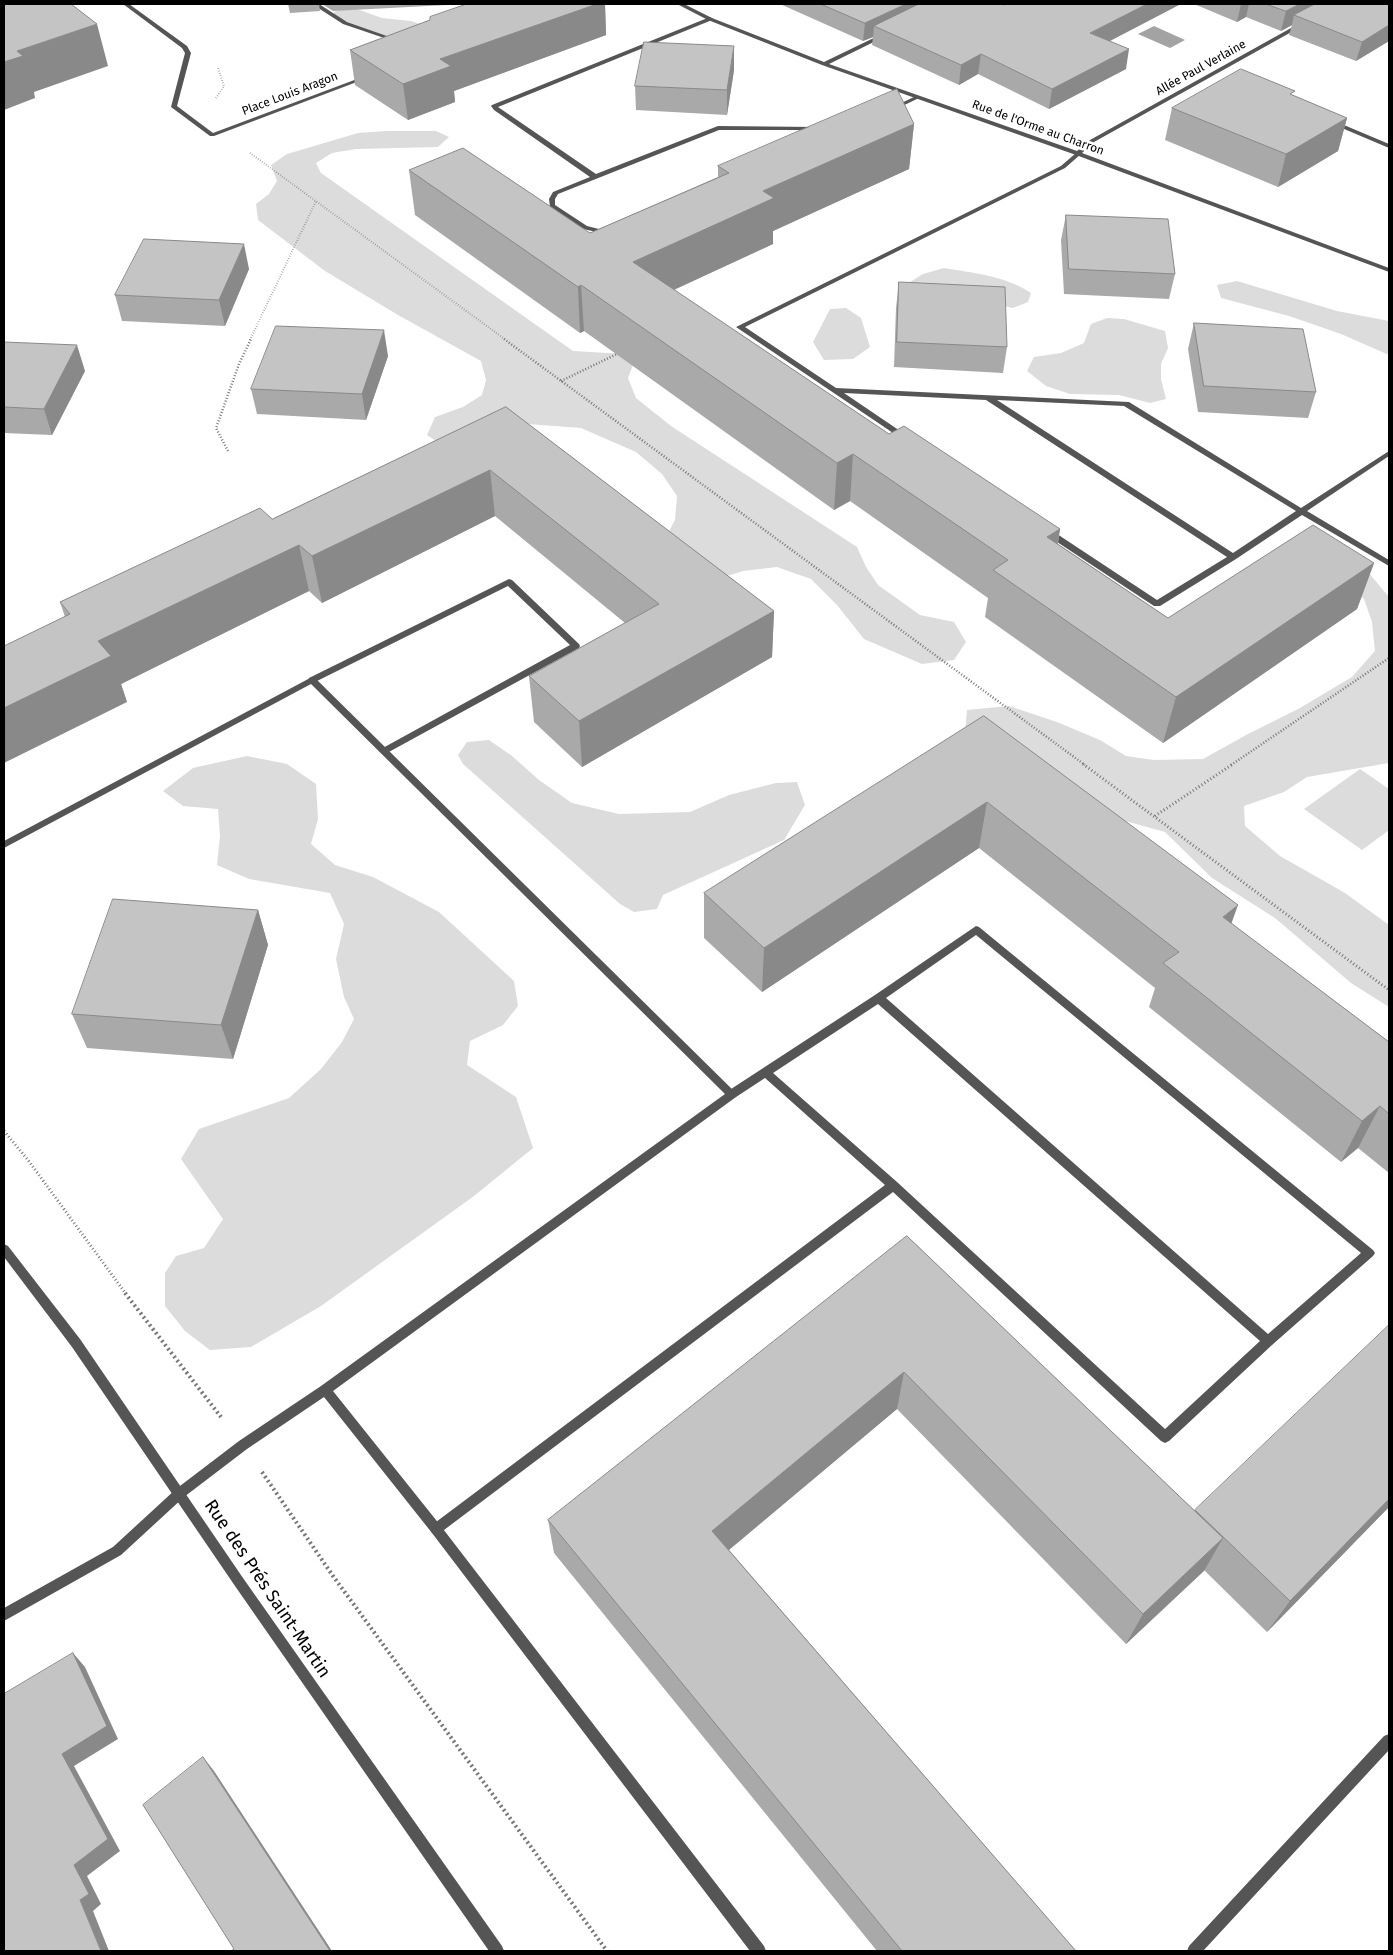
<!DOCTYPE html>
<meta charset="utf-8">
<style>
body{margin:0}
#map{position:relative;width:1393px;height:1955px;overflow:hidden;background:#fff;font-family:"Fira Sans",sans-serif}
canvas{display:block}
.frame{position:absolute;inset:0;border:5px solid #000;pointer-events:none}
</style>
<div id="map">
<canvas width="1393" height="1955"></canvas>
<div class="frame"></div>
</div>
<script>
const g = document.querySelector('canvas').getContext('2d');
g.lineJoin = 'round';
function fill(path, color) {
  g.fillStyle = color;
  g.fill(path, 'evenodd');
}
function stroke(path, color, width, dash) {
  g.strokeStyle = color;
  g.lineWidth = width;
  g.lineCap = dash ? 'butt' : 'round';
  g.setLineDash(dash || []);
  g.stroke(path);
}
function drawText(font, color, halo, rows, align = 'center') {
  g.font = font + ' "Fira Sans",sans-serif';
  g.lineWidth = 5;
  g.setLineDash([]);
  g.textBaseline = 'middle';
  g.strokeStyle = halo;
  g.fillStyle = color;
  for (const [text, x, y, turn = 0] of rows) {
    g.save();
    g.translate(x, y);
    g.rotate((+turn || 0) * Math.PI / 180);
    g.textAlign = isNaN(turn) ? turn : align;
    if (halo) g.strokeText(text, 0, 0);
    g.fillText(text, 0, 0);
    g.restore();
  }
}
const green = new Path2D(`
 M343,8H354L382,18L411,21L432,28L413,46L334,17V12Z
 M386,131H436L449,137L438,147L356,149L332,153L316,163L321,173L573,351L625,354L633,365L628,378L636,398L671,426L857,547L866,567L878,585L920,615L954,622L966,642L954,660L922,664L864,639L837,605L811,579L777,567L743,571L717,579L667,535L675,520L677,496L662,474L636,452L581,428L528,424L445,447L427,435L435,417L463,407L482,395L486,380L481,361L398,315L325,271L258,220L256,204L269,194L277,181L271,165L287,154L358,133Z
 M944,268C974,273 1006,276 1031,293L1028,302L1013,308L907,284L923,274Z
 M1237,281L1337,311L1389,321V355L1341,334L1289,316L1221,298L1217,285Z
 M846,308L861,318L870,347L853,359L824,360L813,342L830,309Z
 M1107,318L1124,319L1165,331L1168,348L1161,364V379L1166,399L1150,403L1119,395L1070,394L1046,386L1027,371L1034,357L1061,353L1084,343L1091,324Z
 M1362,565L1389,597V763L1307,777L1284,792L1244,806L1245,826L1280,856L1345,893L1389,925V1007L1351,983L1275,918L1212,878L1165,832L1085,810L964,745L967,710L1009,706L1057,722L1100,740L1126,756L1154,760L1203,759L1248,734L1300,708L1352,677L1375,651L1372,622L1364,599L1334,575Z
 M489,740L512,756L539,780L572,803L619,814L690,812L729,795L776,783L797,782L805,805L784,840L663,895L657,909L634,912L620,904L463,764L458,755L467,742Z
 M247,756L287,764L316,784L318,819L311,844L335,865L373,877L439,912L514,981L518,1006L503,1025L470,1041L467,1065L516,1097L533,1148L474,1196L321,1306L251,1347L210,1350L185,1331L165,1306V1273L176,1256L204,1248L223,1219L181,1159L199,1129L289,1098L321,1069L342,1042L354,1019L344,997L336,959L344,924L330,893L249,879L217,865L220,836L218,809L183,806L163,791L193,768Z
 M1360,769L1389,789V830L1362,850L1304,809Z`);
const water = new Path2D(`
 M1154,26L1185,40L1170,48L1138,34Z`);
const pathFar3 = new Path2D(`
 M216,98L224,86L218,68
 M250,153L506,340
 M250,340L316,201`);
const pathFar2 = new Path2D(`
 M504,339L1085,765
 M561,381L619,353
 M228,451L216,428L239,364L251,339
 M1231,765L1389,658`);
const pathFar1 = new Path2D(`
 M1083,764L1389,990
 M1155,816L1233,764
 M4,1131L28,1160L126,1294`);
const path = new Path2D(`
 M125,1293L221,1417
 M262,1472L333,1576L607,1951`);
const service = new Path2D(`
 M710,17L713,19L712,20L498,107L596,174L718,126L817,127L820,129L819,130H719L558,194L555,199V205L587,226L599,229H609V231C586,236 568,220 550,207L549,199L553,192L590,177L494,110L491,106L492,105Z
 M916,96L921,97L894,110L889,109Z
 M1076,153L1081,154L1065,168L745,327L836,388L1129,402L1301,508L1389,451V456L1307,511L1389,560V566L1302,515L1236,559L1160,606H1154L1045,534V530H1051L1157,600L1227,557L986,400L844,393L909,437L908,439H902L736,327L1061,166ZM997,400L1124,406L1296,511L1233,553Z
 M509,579L512,580L579,644L580,646L579,648L387,753L384,754L379,751L381,749L570,645L508,586L315,682H309L308,680L309,678Z
 M976,926L979,927L1373,1250L1375,1253L1373,1256L1272,1345L1169,1441L1165,1443L1161,1441L893,1192L440,1533L436,1535L432,1533L430,1529L432,1525L885,1185L765,1078L736,1097L732,1098L728,1097L727,1094L728,1091L875,995ZM976,935L1361,1253L1268,1334L886,998ZM878,1004L1260,1341L1165,1429L897,1182L773,1073Z
 M1389,1734V1750L1203,1951H1187L1189,1946L1384,1736Z`);
const pedestrian = new Path2D(`
 M123,4H129L187,46L191,53L177,106L213,133L365,76L370,77L214,136H210L171,107L185,53L182,48Z
 M312,4H319L347,22L401,41L396,42L343,24Z`);
const minor = new Path2D(`
 M677,4H684L712,18L824,62L882,34H886V36L829,64L1077,151L1090,140L1300,23H1304V25L1094,142L1082,153L1389,268V272L1076,155L822,65L708,20Z
 M1332,120L1389,144V148L1330,123L1329,122Z
 M312,677L315,678L737,1094L736,1097L333,1391L440,1525L764,1946L766,1951H750L432,1533L324,1397L247,1449L184,1497L121,1555L4,1621V1608L113,1547L176,1489L239,1441L321,1386L725,1094L311,684L4,848V841Z`);
const tertiary = new Path2D(`
 M4,1244L8,1246L80,1339L243,1578L502,1946L504,1951H489L235,1586L72,1347L4,1257Z`);
const wall = new Path2D(`
 M288,4H319L320,11L290,13Z
 M322,4H605L606,35L454,91L455,102L408,120L355,85L350,50L430,20L466,4L333,11Z
 M780,4H1002L1109,41L1126,69L1049,109L978,74L959,85L872,45L873,37L863,41Z
 M1194,4H1389V41L1356,61L1289,35L1292,25L1281,31L1246,17L1237,22Z
 M734,70L727,115L636,110L635,86Z
 M1294,96L1347,118L1338,151L1278,187L1165,140L1172,108Z
 M914,124L909,169L773,231V244L674,290L889,434L1060,529L1058,544L1168,618L1374,563L1357,609L1163,743L985,617L988,598L850,501L834,510L584,331L580,333L415,215L409,170L590,233L718,177V166Z
 M1066,215L1175,274L1169,299L1064,294L1061,240Z
 M249,269L225,326L122,321L115,295Z
 M899,282L1007,347L1003,373L894,367L896,308Z
 M1194,323L1316,392L1308,418L1198,412L1188,349Z
 M4,342L85,371L52,435L4,433Z
 M388,356L366,420L257,414L251,389Z
 M506,407L774,611L772,657L582,767L534,722L529,676L625,623L495,516L322,603L309,591L121,684L127,702L65,617L60,602L272,519Z
 M984,716L1231,924L1389,1042V1173L1358,1148L1341,1162L1149,1007L1155,988L979,848L762,992L704,938V893Z
 M258,910L268,945L233,1059L87,1048L72,1014Z
 M907,1236L1195,1511V1510L1389,1507L1267,1632L1204,1570L1126,1644L897,1409L729,1550L1076,1951H877L554,1553L548,1520Z`);
const shadedWall = new Path2D(`
 M597,4H605L606,35L454,91L455,102L408,120L403,84L440,59Z
 M906,4H943L874,26L873,37L863,41L865,23Z
 M1147,4H1181L1087,53L1090,33Z
 M1241,4H1249L1246,17L1237,22Z
 M1300,4H1330L1294,15L1292,25L1281,31L1286,11Z
 M97,24L108,66L34,92L35,98L4,110V62L17,51Z
 M1389,25V41L1356,61L1362,42Z
 M734,46V70L727,115V90Z
 M1129,49L1126,69L1049,109L1052,89Z
 M981,54L978,74L959,85L961,65Z
 M1347,118L1338,151L1278,187L1286,154Z
 M914,124L909,169L773,231V244L634,308L633,262L763,191Z
 M244,244L249,269L225,326L219,300Z
 M581,285L584,331L580,333L578,287Z
 M384,330L388,356L366,420L362,394Z
 M77,345L85,371L52,435L44,409Z
 M853,454L850,501L834,510L837,463Z
 M490,470L495,516L322,603L312,556Z
 M1060,529L1051,576L1047,537Z
 M299,545L309,591L121,684L127,702L4,763V708L98,641Z
 M1374,563L1357,609L1163,743L1176,697Z
 M774,611L772,657L582,767L579,721Z
 M987,802L979,848L762,992L764,948Z
 M1238,905L1222,950L1223,917Z
 M258,910L268,945L233,1059L221,1025Z
 M1380,1106L1358,1148L1341,1162L1362,1121Z
 M904,1372L897,1409L712,1564V1531Z
 M1389,1499V1507L1267,1632L1290,1601Z
 M1223,1538L1204,1571L1126,1644L1143,1614Z
 M73,1653L85,1667L118,1739L74,1766L120,1851L87,1876L101,1904L93,1911L109,1951H101L80,1900L74,1865L62,1754Z
 M203,1757L214,1771L332,1951H330Z`);
const building = new Path2D(`
 M4,4H71L97,24L17,51L23,56L4,62Z
 M467,4H597L440,59L451,66L403,84L350,50L430,20V17Z
 M821,4H906L865,23Z
 M919,4H1002L1004,5L1007,4H1147L1090,33L1129,49L1052,89L981,54L961,65L874,26Z
 M1266,4H1300L1286,11Z
 M1315,4H1389V25L1362,42L1294,15Z
 M644,42L734,46L727,90L635,86Z
 M1241,69L1295,91L1290,94L1347,118L1286,154L1172,108Z
 M897,89L914,124L763,191L774,198L633,262L889,434L904,426L1060,529L1047,537L1168,618L1313,525L1374,563L1176,697L993,570L1008,560L853,454L837,463L581,285L578,287L409,170L463,148L590,233L729,173L718,166Z
 M1066,215L1168,219L1175,274L1069,269Z
 M144,239L244,244L219,300L115,295Z
 M899,282L1005,287L1007,347L897,342Z
 M1194,323L1303,329L1316,392L1204,386Z
 M276,326L384,330L362,394L251,389Z
 M4,342L77,345L44,409L4,407Z
 M506,407L774,611L579,721L529,676L659,604L490,470L312,556L299,545L98,641L111,656L4,708V646L70,614L60,602L260,508L272,519Z
 M984,716L1238,905L1223,917L1389,1042V1114L1380,1106L1362,1121L1163,963L1179,952L987,802L764,948L704,893Z
 M113,899L258,910L221,1025L72,1014Z
 M907,1236L1223,1538L1143,1614L904,1372L712,1531L1076,1951H902L548,1520Z
 M1389,1325V1499L1290,1601L1195,1510Z
 M73,1653L107,1726L62,1754L108,1839L74,1865L89,1894L80,1900L101,1951H4V1694Z
 M203,1757L330,1951H231L234,1949L143,1805Z`);
const farStreetnames = [
 ["Allée Paul Verlaine",1201,68,-29],
 ["Place Louis Aragon",290,94,-21],
 ["Rue de l'Orme au Charron",1038,128,20]
];
const nearStreetnames = [
 ["Rue des Prés Saint-Martin",267,1589,56]
];
fill(green, '#dcdcdc');
fill(water, '#a3a3a3');
stroke(pathFar3, '#777', 2, [0.5, 2]);
stroke(pathFar2, '#777', 2.5, [1, 2]);
stroke(pathFar1, '#777', 3, [1, 2.5]);
stroke(path, '#777', 4, [2, 3]);
fill(service, '#555');
fill(pedestrian, '#555');
fill(minor, '#555');
fill(tertiary, '#555');
fill(wall, '#a9a9a9');
fill(shadedWall, '#898989');
fill(building, '#c4c4c4');
stroke(building, '#898989', 1);
drawText('12px', '#000', '#fff', farStreetnames);
drawText('18px', '#000', '#fff', nearStreetnames);
</script>
